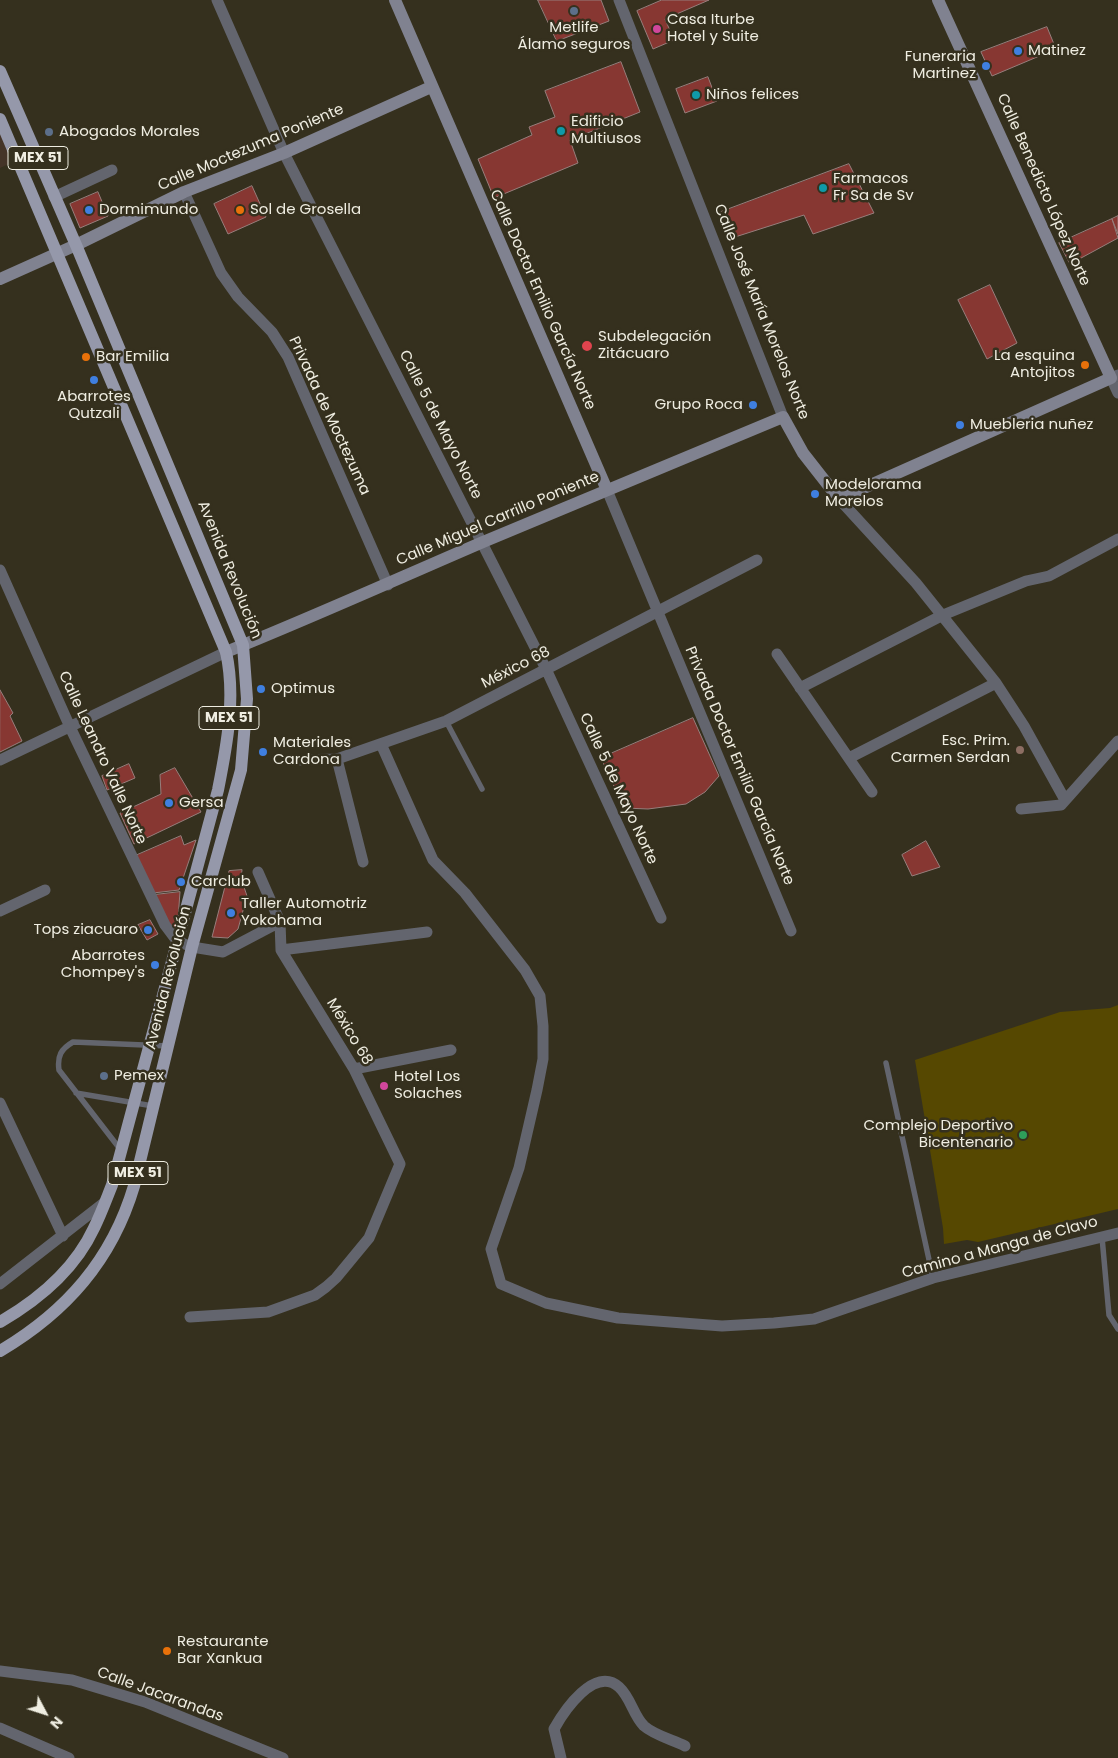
<!DOCTYPE html>
<meta charset="utf-8">
<style>
body{margin:0}
#map{position:relative;width:1118px;height:1758px;overflow:hidden;background:#35301e;font-family:Poppins,sans-serif}
canvas{display:block}
.north{position:absolute;left:20px;top:1688px;width:50px;height:50px;-webkit-text-stroke:4px #35301e;paint-order:stroke;rotate:130deg;font-size:14px;font-weight:700;line-height:20px;text-align:center;color:#efede1}
.north::after{content:'';display:block;margin:auto;width:18px;height:22px;background:#efede1;clip-path:polygon(50% 0,100% 100%,50% 72%,0 100%)}
</style>
<div id="map">
<canvas width="1118" height="1758"></canvas>
<div class="north">N</div>
</div>
<script>
const g = document.querySelector('canvas').getContext('2d');
g.lineJoin = 'round';
function fill(path, color) {
  g.fillStyle = color;
  g.fill(path, 'evenodd');
}
function stroke(path, color, width, dash) {
  g.strokeStyle = color;
  g.lineWidth = width;
  g.lineCap = dash ? 'butt' : 'round';
  g.setLineDash(dash || []);
  g.stroke(path);
}
function drawText(font, color, halo, rows, align = 'center') {
  g.font = font + ' Poppins,sans-serif';
  g.lineWidth = 5;
  g.setLineDash([]);
  g.textBaseline = 'middle';
  g.strokeStyle = halo;
  g.fillStyle = color;
  for (const [text, x, y, turn = 0] of rows) {
    g.save();
    g.translate(x, y);
    g.rotate((+turn || 0) * Math.PI / 180);
    g.textAlign = isNaN(turn) ? turn : align;
    if (halo) g.strokeText(text, 0, 0);
    g.fillText(text, 0, 0);
    g.restore();
  }
}
const education = new Path2D(`
 M0,133L13,162L0,168Z`);
const green = new Path2D(`
 M1118,1005V1209L978,1242L967,1240L944,1244L943,1228L915,1060L1060,1012L1110,1008Z`);
const building = new Path2D(`
 M538,0H601L609,21L557,41Z
 M662,0H709L665,19L674,40L653,49L637,11Z
 M1047,27L1056,49L992,76L981,52Z
 M621,62L640,112L570,140L578,163L494,198L478,159L532,135L529,127L555,117L545,91Z
 M708,77L717,101L685,113L676,89Z
 M849,164L874,213L813,234L804,215L735,237L721,212Z
 M252,186L266,217L228,234L214,204Z
 M98,192L108,216L80,228L70,204Z
 M1118,216V234L1112,219Z
 M1112,219L1118,238L1070,264L1059,243Z
 M990,285L1017,343L987,359L958,300Z
 M0,690L13,713L10,716L22,741L0,752Z
 M693,718L719,776L705,792L686,804L648,809L624,808L601,758Z
 M129,764L135,778L107,790L102,776Z
 M175,768L201,812L134,844L120,813L161,794L160,775Z
 M181,836L184,845L196,840L179,890L153,893L135,856Z
 M926,841L940,867L912,876L902,855Z
 M242,870L241,878L247,896L238,929L228,938L212,937L229,871Z
 M180,892L177,933L175,935L154,895Z
 M150,920L158,934L147,940L138,925Z`);
const lane = new Path2D(`
 M446,721L482,789
 M886,1063L933,1278
 M76,1093L153,1106
 M120,1149L59,1070C57,1056 61,1049 73,1042L168,1046
 M1102,1237L1109,1315L1118,1329`);
const street = new Path2D(`
 M217,0L284,153L546,669L661,918
 M619,0L783,417
 M184,192L221,273L238,297L272,332L288,357L388,585
 M54,197L112,170
 M1118,375L1111,378L1118,393
 M607,490L791,931
 M839,499L916,583L996,683L1024,726L1065,800
 M0,570L70,727L165,925L177,941L192,947L223,952L280,922
 M777,654L872,792
 M800,688L943,615L1026,581L1049,576L1118,539
 M381,744L433,860L465,893L525,970L540,996L543,1026V1059L537,1090L519,1168L491,1249L501,1284L546,1303L618,1318L722,1326L774,1323L814,1319L933,1278L1118,1233
 M849,758L996,683
 M337,759L363,862
 M0,760L226,652
 M297,760L337,759L446,721L757,560
 M1021,809L1061,805L1118,741
 M0,911L45,890
 M281,950L427,932
 M354,1069L451,1050
 M0,1103L63,1236
 M0,1284L105,1202
 M190,1317L268,1312L315,1295L326,1287L336,1278L369,1238L400,1164L354,1069L281,950L280,922L258,872
 M0,1671L72,1680L145,1702L283,1758
 M0,1728L69,1758
 M561,1758L554,1729C564,1711 595,1665 619,1687C631,1698 633,1715 644,1726C654,1735 673,1740 685,1746`);
const secondary = new Path2D(`
 M395,0L607,490
 M0,279L76,245L184,192L284,153L431,87
 M226,652C313,617 397,579 483,542C583,500 683,458 783,417L803,453L839,499L1111,378L938,0`);
const primary = new Path2D(`
 M0,71L76,245L243,645L247,699L241,770L192,947L134,1186C112,1260 66,1312 0,1351
 M0,119L226,652C236,697 227,745 218,790L112,1185C106,1200 101,1214 94,1228C75,1269 38,1300 0,1322`);
const markers = [
 [574,11,5,"#5c6f8a"],
 [657,29,5,"#d1479c"],
 [1018,51,5,"#3f7fe0"],
 [986,66,5,"#3f7fe0"],
 [696,95,5,"#0f9aa8"],
 [561,131,5,"#0f9aa8"],
 [49,132,5,"#5c6f8a"],
 [823,188,5,"#0f9aa8"],
 [89,210,5,"#3f7fe0"],
 [240,210,5,"#e8710a"],
 [587,346,6,"#e0444e"],
 [86,357,5,"#e8710a"],
 [1085,365,5,"#e8710a"],
 [94,380,5,"#3f7fe0"],
 [753,405,5,"#3f7fe0"],
 [960,425,5,"#3f7fe0"],
 [815,494,5,"#3f7fe0"],
 [261,689,5,"#3f7fe0"],
 [1020,750,5,"#8d6e63"],
 [263,752,5,"#3f7fe0"],
 [169,803,5,"#3f7fe0"],
 [181,882,5,"#3f7fe0"],
 [231,913,5,"#3f7fe0"],
 [148,930,5,"#3f7fe0"],
 [155,965,5,"#3f7fe0"],
 [104,1076,5,"#5c6f8a"],
 [384,1086,5,"#d1479c"],
 [1023,1135,5,"#2e9e5b"],
 [167,1651,5,"#e8710a"]
];
const shields = [
 [38,158,60],
 [229,718,60],
 [138,1173,60]
];
const shieldNames = [
 ["MEX 51",38,158],
 ["MEX 51",229,718],
 ["MEX 51",138,1173]
];
const poiNames = [
 ["Casa Iturbe",667,20],
 ["Hotel y Suite",667,37],
 ["Metlife",574,28,"center"],
 ["Álamo seguros",574,45,"center"],
 ["Matinez",1028,51],
 ["Funeraria",976,57,"right"],
 ["Martinez",976,74,"right"],
 ["Niños felices",706,95],
 ["Edificio",571,122],
 ["Multiusos",571,139],
 ["Abogados Morales",59,132],
 ["Farmacos",833,179],
 ["Fr Sa de Sv",833,196],
 ["Dormimundo",99,210],
 ["Sol de Grosella",250,210],
 ["Subdelegación",598,337],
 ["Zitácuaro",598,354],
 ["La esquina",1075,356,"right"],
 ["Antojitos",1075,373,"right"],
 ["Bar Emilia",96,357],
 ["Abarrotes",94,397,"center"],
 ["Qutzali",94,414,"center"],
 ["Grupo Roca",743,405,"right"],
 ["Muebleria nuñez",970,425],
 ["Modelorama",825,485],
 ["Morelos",825,502],
 ["Optimus",271,689],
 ["Esc. Prim.",1010,741,"right"],
 ["Carmen Serdan",1010,758,"right"],
 ["Materiales",273,743],
 ["Cardona",273,760],
 ["Gersa",179,803],
 ["Carclub",191,882],
 ["Taller Automotriz",241,904],
 ["Yokohama",241,921],
 ["Tops ziacuaro",138,930,"right"],
 ["Abarrotes",145,956,"right"],
 ["Chompey's",145,973,"right"],
 ["Pemex",114,1076],
 ["Hotel Los",394,1077],
 ["Solaches",394,1094],
 ["Complejo Deportivo",1013,1126,"right"],
 ["Bicentenario",1013,1143,"right"],
 ["Restaurante",177,1642],
 ["Bar Xankua",177,1659]
];
const streetNames = [
 ["Calle Moctezuma Poniente",251,148,-23],
 ["Calle Benedicto López Norte",1043,190,66],
 ["Calle Doctor Emilio García Norte",542,300,66],
 ["Calle José María Morelos Norte",761,312,68],
 ["Privada de Moctezuma",329,416,65],
 ["Calle 5 de Mayo Norte",440,425,63],
 ["Calle Miguel Carrillo Poniente",498,519,-23],
 ["Avenida Revolución",229,570,68],
 ["México 68",516,668,-27],
 ["Calle Leandro Valle Norte",102,758,65],
 ["Privada Doctor Emilio García Norte",739,766,67],
 ["Calle 5 de Mayo Norte",618,789,65],
 ["Avenida Revolución",169,978,-76],
 ["México 68",349,1032,59],
 ["Camino a Manga de Clavo",1000,1248,-15],
 ["Calle Jacarandas",160,1695,20]
];
fill(education, '#443428');
fill(green, '#564801');
fill(building, '#873732');
stroke(building, '#977e7c', 1);
stroke(lane, '#63656e', 5.5);
stroke(street, '#63656e', 11);
stroke(secondary, '#808290', 12);
stroke(primary, '#9598aa', 12);
for (const [x, y, r, color] of markers) {
  const dot = new Path2D();
  dot.arc(x, y, r, 0, 2 * Math.PI);
  g.fillStyle = color;
  g.fill(dot);
  stroke(dot, '#35301e', 2);
}
for (const [x, y, w] of shields) {
  const box = new Path2D();
  box.roundRect(x - w / 2, y - 11.5, w, 23, 4);
  g.fillStyle = '#35301e';
  g.fill(box);
  stroke(box, '#efede1', 1);
}
drawText('bold 14px', '#efede1', null, shieldNames);
drawText('15px', '#efede1', '#35301e', poiNames, 'left');
drawText('15px', '#efede1', '#35301e', streetNames);
</script>
